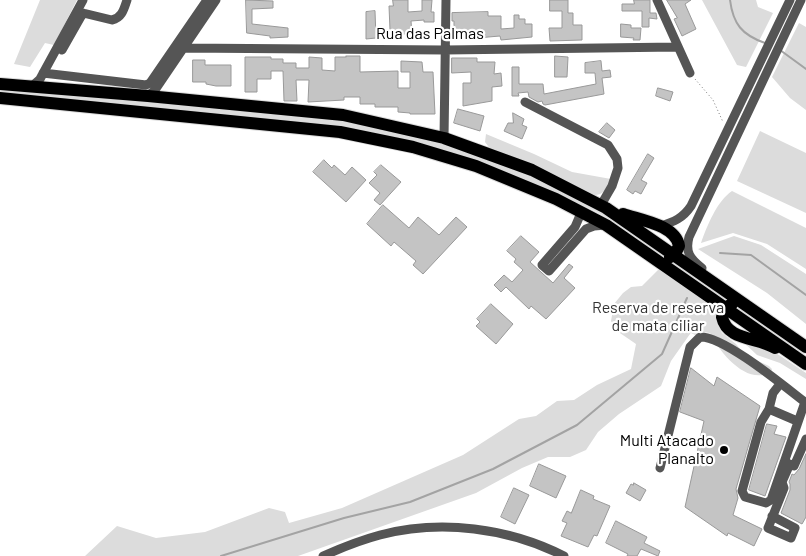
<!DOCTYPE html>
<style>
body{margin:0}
canvas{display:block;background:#fff}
</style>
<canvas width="806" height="556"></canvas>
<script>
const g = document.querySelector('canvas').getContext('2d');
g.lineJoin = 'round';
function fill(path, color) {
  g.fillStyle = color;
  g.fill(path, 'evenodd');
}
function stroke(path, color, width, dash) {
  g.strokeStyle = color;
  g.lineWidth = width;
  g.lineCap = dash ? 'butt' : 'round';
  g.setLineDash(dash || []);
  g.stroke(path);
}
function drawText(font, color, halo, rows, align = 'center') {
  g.font = font + ' Barlow,sans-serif';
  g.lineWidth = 4.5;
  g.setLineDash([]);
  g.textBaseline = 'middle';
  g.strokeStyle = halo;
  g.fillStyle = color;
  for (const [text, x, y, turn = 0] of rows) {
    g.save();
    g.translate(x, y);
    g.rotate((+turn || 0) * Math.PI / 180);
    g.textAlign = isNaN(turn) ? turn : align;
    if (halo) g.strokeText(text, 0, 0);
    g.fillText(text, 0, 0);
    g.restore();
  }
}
const green = new Path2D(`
 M40,0H77L54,45L45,43L30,67L14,64Z
 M702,0H756L758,7L773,13L746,67L737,65Z
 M799,23L806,27V110L790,98L772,77Z
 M0,89L316,117C398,129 479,150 554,186C566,192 580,197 591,204C615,219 638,236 660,252L606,217L593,210L553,193L419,144L0,92Z
 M760,131L806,153V213L737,181Z
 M486,134L534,154L572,172L611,179C606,189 605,195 593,195L491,150L485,142Z
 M732,191L806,228V269L767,244L733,233L701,243C707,226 717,201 732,191Z
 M734,236L761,245L806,274V324L767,293L698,249Z
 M660,268L719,310L717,324L722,333L736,344L745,355L769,366L772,369L771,372C747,386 720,353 710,333L703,332L695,335L691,333L697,324L671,361L661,386L619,414L598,432L586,450L570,457H548L522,468L476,493L298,556H85L117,526L156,538L205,532L269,508L285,512L289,523L342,508L463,455L519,419L536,416L557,401L574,400L597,385L631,369L636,344L617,331L611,321L614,304L623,293L631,287L642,286Z
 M740,339L767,347L806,373V379L780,363L757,355Z`);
const stream = new Path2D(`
 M730,0C733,24 742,35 765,43
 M780,50L806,69
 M720,253L751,255L806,295
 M221,556L344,518L410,502L493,469L577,425L662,354L687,298`);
const building = new Path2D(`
 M246,0L273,1V8L252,9V24L288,28V37L270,38V36L247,33Z
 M393,0H408V12L422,11V0H432L431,12H434V22H424V20L411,21L412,34H402V30H390L389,6H393Z
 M550,0H568V13H573V25H582V40L550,41L549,28H562V11H550Z
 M634,0H650V13H656L657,19L649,18V27H642V11H622V4H634Z
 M667,0H691L685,4L696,29L682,36L674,19L677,18Z
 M375,11L376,38L366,39V12Z
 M488,12V16H501V29L514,28V15H519V19H525V24H532V37L501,40L500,36L465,39V32L454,31V21H452V13Z
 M621,24L631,25V28H641L640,40H633L634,38L621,37Z
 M346,56H360V72L398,71V88H410V72H401V61L422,62L423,72H433L435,114H410V113L398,112V107H375V104H360V97H344V100L308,102L309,80H296L297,101H284L283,71H271V79H257V92H245V57H271V59H283V63H296V68H309V57L322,58V70L335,71V57H346Z
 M555,56L568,57L567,77H555Z
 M452,58H477V62H495L494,74L501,73L502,86L492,87V101L463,106V83H471V72L452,73Z
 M193,60H205V65H231V86H216L206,84V82H193Z
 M601,61L602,71L610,70L611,77L602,78L604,94L545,105L543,104L542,101L538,102L529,97L528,92L518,93L519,96H512V67H519V84H543L544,94L596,84L595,73H585V63Z
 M658,88L673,92L670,101L656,96Z
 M458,109L484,116L480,131L454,123Z
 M513,113L524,119L522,125L527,127L522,139L504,131L508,123H513Z
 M607,123L615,130L609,138L599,132Z
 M648,154L654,158L641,180L647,183L641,194L635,191L633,194L627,190Z
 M324,160L332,168L334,165L345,175L352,167L366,180L346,202L313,172Z
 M381,165L401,182L380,205L374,200L380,193L369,183L377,175L374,172Z
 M383,205L409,228L418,217L439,235L456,217L467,227L423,274L413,265L416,261L394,242L391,246L367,224Z
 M521,236L539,252L530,262L553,283L569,264L573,267L564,278L575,288L546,319L531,306L529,309L506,287L501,292L494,285L504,275L512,282L523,270L514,262L516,259L507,251Z
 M491,304L513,324L496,344L476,326L480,322L477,319Z
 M691,368L714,386L717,377L760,406L736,489L738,498L733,515L762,529L754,546L728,533L727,536L685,507L704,421L680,412Z
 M767,424L777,426L774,434L786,437L765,496L749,490Z
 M806,454V517L802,524L781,513L790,490V484L789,482L792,474L794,475L799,469Z
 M539,464L566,476L556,498L530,486Z
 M634,483L646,490L640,501L626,493L631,484L633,485Z
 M514,488L529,495L515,524L501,517Z
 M581,490L594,496L593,499L610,506L597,536L594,535L588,547L561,536L567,523L562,521L567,511L571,513Z
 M616,521L647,537L644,543L660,551L658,556L641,549L637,556H627L628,554L606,543Z`);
const path = new Path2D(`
 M695,79L713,100L723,122`);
const minor = new Path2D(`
 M657,0L690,73
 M83,13L112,20C122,18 124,9 127,0
 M183,48L445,50L677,47
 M62,50L83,13
 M43,73L146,85L150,83L207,0
 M31,87L40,79L83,0
 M148,96L155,90L216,0
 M525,102L608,145L617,159L618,168L612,186L601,205
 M444,138L446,0
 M581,213L575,227L542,265L549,271L586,229L594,226L606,225
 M660,226C674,222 683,218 691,206L790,0
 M702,268C690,259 685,252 689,237L801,0
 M780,384L773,393L769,409L761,422L742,491L745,497L766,503L771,500L805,402
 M769,409L797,421
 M660,468L690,347L700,337C724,336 785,387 806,403
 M772,516L795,528L791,538L768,528L784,488L782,482L790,464L794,466L806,439
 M323,556C341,548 361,540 380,535C441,519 509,528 564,556`);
const highway = new Path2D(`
 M0,84L148,96L343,115L444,138L532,170L606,208L806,347
 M0,98L340,132L413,147L476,166L556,199L606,225L806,364
 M623,214C640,220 676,225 679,246L675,254L670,257
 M732,304L726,307L722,317C727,341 758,337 775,348`);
const markers = [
 [724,450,5,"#000"]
];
const streetNames = [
 ["Rua das Palmas",430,34]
];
const parkNames = [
 ["Reserva de reserva",658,308],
 ["de mata ciliar",658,326]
];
const poiNames = [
 ["Multi Atacado",714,441],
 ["Planalto",714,459]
];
fill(green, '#dcdcdc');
stroke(stream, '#a3a3a3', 2);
fill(building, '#c4c4c4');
stroke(building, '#999', 1);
stroke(highway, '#dbdbdb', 14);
stroke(path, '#777', 1, [1, 2.5]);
stroke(minor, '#555', 9);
stroke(highway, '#000', 12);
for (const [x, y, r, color] of markers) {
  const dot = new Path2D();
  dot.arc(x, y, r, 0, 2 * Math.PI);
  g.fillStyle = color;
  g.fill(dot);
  stroke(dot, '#fff', 2);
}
drawText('16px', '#000', '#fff', streetNames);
drawText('16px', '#333', '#fff', parkNames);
drawText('16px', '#000', '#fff', poiNames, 'right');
</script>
